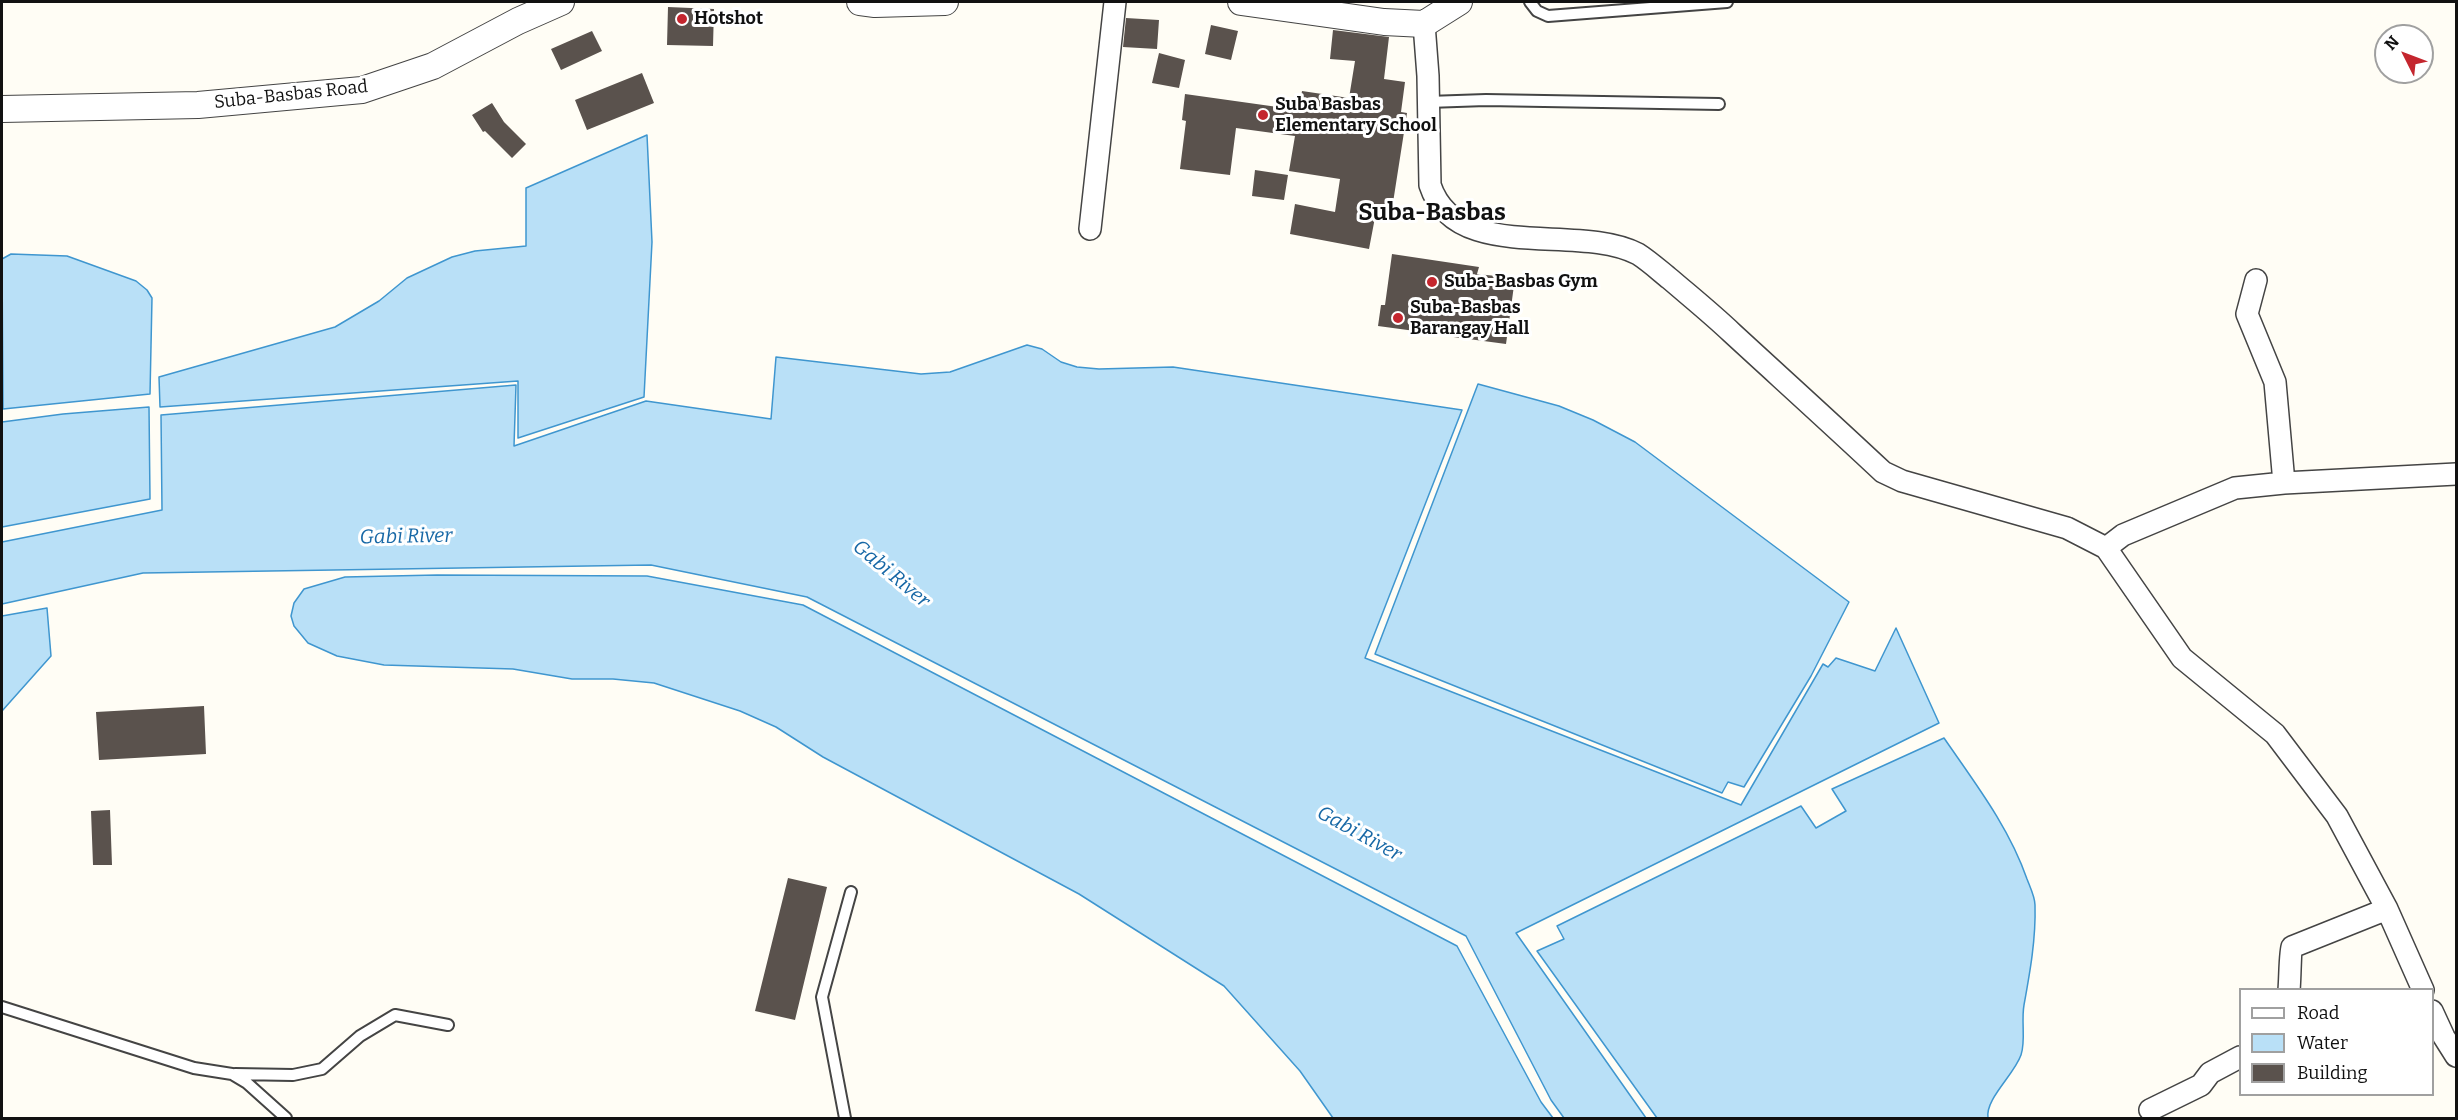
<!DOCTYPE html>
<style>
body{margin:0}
#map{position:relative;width:2458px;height:1120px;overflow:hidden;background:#fffdf5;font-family:Bitter,serif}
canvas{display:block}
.frame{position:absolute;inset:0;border:3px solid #111;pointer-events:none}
.legend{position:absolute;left:2239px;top:988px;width:195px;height:108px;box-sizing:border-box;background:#fff;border:2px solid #a0a0a0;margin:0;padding:8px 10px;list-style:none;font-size:18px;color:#111}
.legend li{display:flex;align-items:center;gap:12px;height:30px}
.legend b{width:30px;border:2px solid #a0a0a0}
.north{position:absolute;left:2374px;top:24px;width:60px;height:60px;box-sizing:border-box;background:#fff;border:2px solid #a0a0a0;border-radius:50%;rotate:312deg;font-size:16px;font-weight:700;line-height:24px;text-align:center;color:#111}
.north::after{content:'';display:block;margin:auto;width:21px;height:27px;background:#c4262e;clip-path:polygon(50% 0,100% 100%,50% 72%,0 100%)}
</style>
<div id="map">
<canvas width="2458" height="1120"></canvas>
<div class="frame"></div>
<ul class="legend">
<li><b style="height:8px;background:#fff"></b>Road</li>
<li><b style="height:16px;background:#b9e0f7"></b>Water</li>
<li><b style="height:16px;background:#5a524d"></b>Building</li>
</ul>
<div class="north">N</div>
</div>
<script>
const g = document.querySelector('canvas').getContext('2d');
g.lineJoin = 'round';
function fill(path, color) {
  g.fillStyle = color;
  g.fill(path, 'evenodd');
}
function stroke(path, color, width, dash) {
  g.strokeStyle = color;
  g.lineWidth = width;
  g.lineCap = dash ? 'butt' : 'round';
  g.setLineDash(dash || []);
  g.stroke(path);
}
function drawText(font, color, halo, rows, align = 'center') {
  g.font = font + ' Bitter,serif';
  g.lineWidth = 6;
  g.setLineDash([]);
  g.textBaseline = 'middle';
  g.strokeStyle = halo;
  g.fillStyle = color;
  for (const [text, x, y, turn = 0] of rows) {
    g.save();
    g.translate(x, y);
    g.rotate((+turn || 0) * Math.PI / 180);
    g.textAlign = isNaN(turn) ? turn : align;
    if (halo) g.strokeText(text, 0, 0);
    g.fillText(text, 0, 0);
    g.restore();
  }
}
const water = new Path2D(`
 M647,135L652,242L644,397L518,438V381L160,407L159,377L335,327L379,301L407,278L452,257L475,251L526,246V188Z
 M11,254L67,256L136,281L147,290L152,298L150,394L3,409L2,259Z
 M1027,345L1042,349L1061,362L1077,367L1099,369L1173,367L1462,410L1365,658L1741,805L1823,664L1828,667L1836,658L1875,671L1896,628L1939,723L1516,933L1646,1118H1564L1551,1100L1466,936L807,597L651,565L143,573L2,604V542L162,510L161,415L516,385L514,446L646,401L771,419L776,357L921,374L950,372Z
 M1478,384L1559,406L1593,420L1635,442L1849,602L1811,676L1744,787L1728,782L1722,793L1375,654Z
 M149,407L150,499L2,527V422L63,414Z
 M437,575L647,576L803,605L1457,946L1541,1102L1553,1118H1333L1300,1071L1224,986L1079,894L823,757L776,727L740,711L654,683L613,679H572L513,669L384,665L337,656L308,643L294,626L291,616L294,603L304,589L345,577Z
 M47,608L51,656L2,711V616Z
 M1944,738C1975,783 2009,827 2027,879C2030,887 2035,897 2035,905C2036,939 2030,972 2024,1005C2021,1021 2026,1041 2021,1055C2014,1075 1985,1099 1988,1118H1657L1537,951L1564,939L1557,926L1801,806L1816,828L1846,811L1832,789Z`);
const building = new Path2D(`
 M668,7L714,9L713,46L667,45Z
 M1126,18L1159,20L1157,49L1123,47Z
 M1211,25L1238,31L1231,60L1205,54Z
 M1333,30L1389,37L1384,79L1405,82L1401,112L1407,113L1392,209L1377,207L1369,249L1290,234L1295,204L1335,212L1340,179L1289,171L1295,136L1236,128L1230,175L1180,169L1186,121L1182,120L1185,94L1299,110L1302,91L1349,98L1355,61L1330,59Z
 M592,31L602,51L561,70L551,49Z
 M1159,53L1185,60L1179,88L1152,83Z
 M642,73L654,103L587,130L575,100Z
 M492,103L504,122L526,144L512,158L485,131L483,132L472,115Z
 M1255,170L1288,175L1284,200L1252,196Z
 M1392,254L1479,267L1477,274L1515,278L1506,344L1446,336V330L1416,326L1415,331L1378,326L1381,305H1385Z
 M204,706L206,754L99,760L96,712Z
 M110,810L112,865H93L91,811Z
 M788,878L827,887L795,1020L755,1011Z`);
const service = new Path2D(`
 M1530,2L1537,11L1548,16L1727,2
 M1428,102L1486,100L1719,104
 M2,1007L194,1068L232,1074L247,1083L286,1118
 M235,1074L293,1075L322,1069L360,1036L395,1015L448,1025
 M845,1118L822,997L851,892`);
const minor = new Path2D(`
 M1424,24L1428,76L1430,185C1456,265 1578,222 1638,254C1649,261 1660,271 1670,279C1691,297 1712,314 1732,333C1782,379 1833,425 1883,472L1902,481L2067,528L2106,548L2182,658L2275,734L2337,816L2387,909L2423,990
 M1090,229L1115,2
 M2256,280L2247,314L2275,382L2284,483
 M2106,548L2123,535L2235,488L2284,483L2456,474
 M2289,990C2290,981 2290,951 2292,947L2387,909
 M2432,1011L2444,1037L2456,1056
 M2150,1110L2201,1085L2210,1073L2240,1057`);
const tertiary = new Path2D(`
 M860,2L875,4L945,2
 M1241,2L1384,22L1424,24L1459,2
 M2,109L198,105L362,90L433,66L518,21L561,2`);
const markers = [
 [682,19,6,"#c4262e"],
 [1263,115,6,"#c4262e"],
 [1432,282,6,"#c4262e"],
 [1398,318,6,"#c4262e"]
];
const poiNames = [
 ["Hotshot",694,19],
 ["Suba Basbas",1275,105],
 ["Elementary School",1275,126],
 ["Suba-Basbas Gym",1444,282],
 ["Suba-Basbas",1410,308],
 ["Barangay Hall",1410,329]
];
const streetNames = [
 ["Suba-Basbas Road",291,95,-6]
];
const waterNames = [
 ["Gabi River",406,537,-1],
 ["Gabi River",891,574,40],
 ["Gabi River",1359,834,29]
];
const districtNames = [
 ["Suba-Basbas",1432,213]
];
fill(water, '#b9e0f7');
stroke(water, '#3f96cf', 1.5);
fill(building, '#5a524d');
stroke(service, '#444', 14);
stroke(minor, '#444', 24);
stroke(tertiary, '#444', 28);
stroke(service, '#fff', 10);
stroke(minor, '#fff', 21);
stroke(tertiary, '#fff', 26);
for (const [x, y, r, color] of markers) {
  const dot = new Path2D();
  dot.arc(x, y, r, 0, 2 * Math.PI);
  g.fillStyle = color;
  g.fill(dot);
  stroke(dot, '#fff', 2);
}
drawText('bold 18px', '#111', '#fff', poiNames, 'left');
drawText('18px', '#111', '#fff', streetNames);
drawText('italic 20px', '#1768a6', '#fff', waterNames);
drawText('bold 24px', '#111', '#fff', districtNames);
</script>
